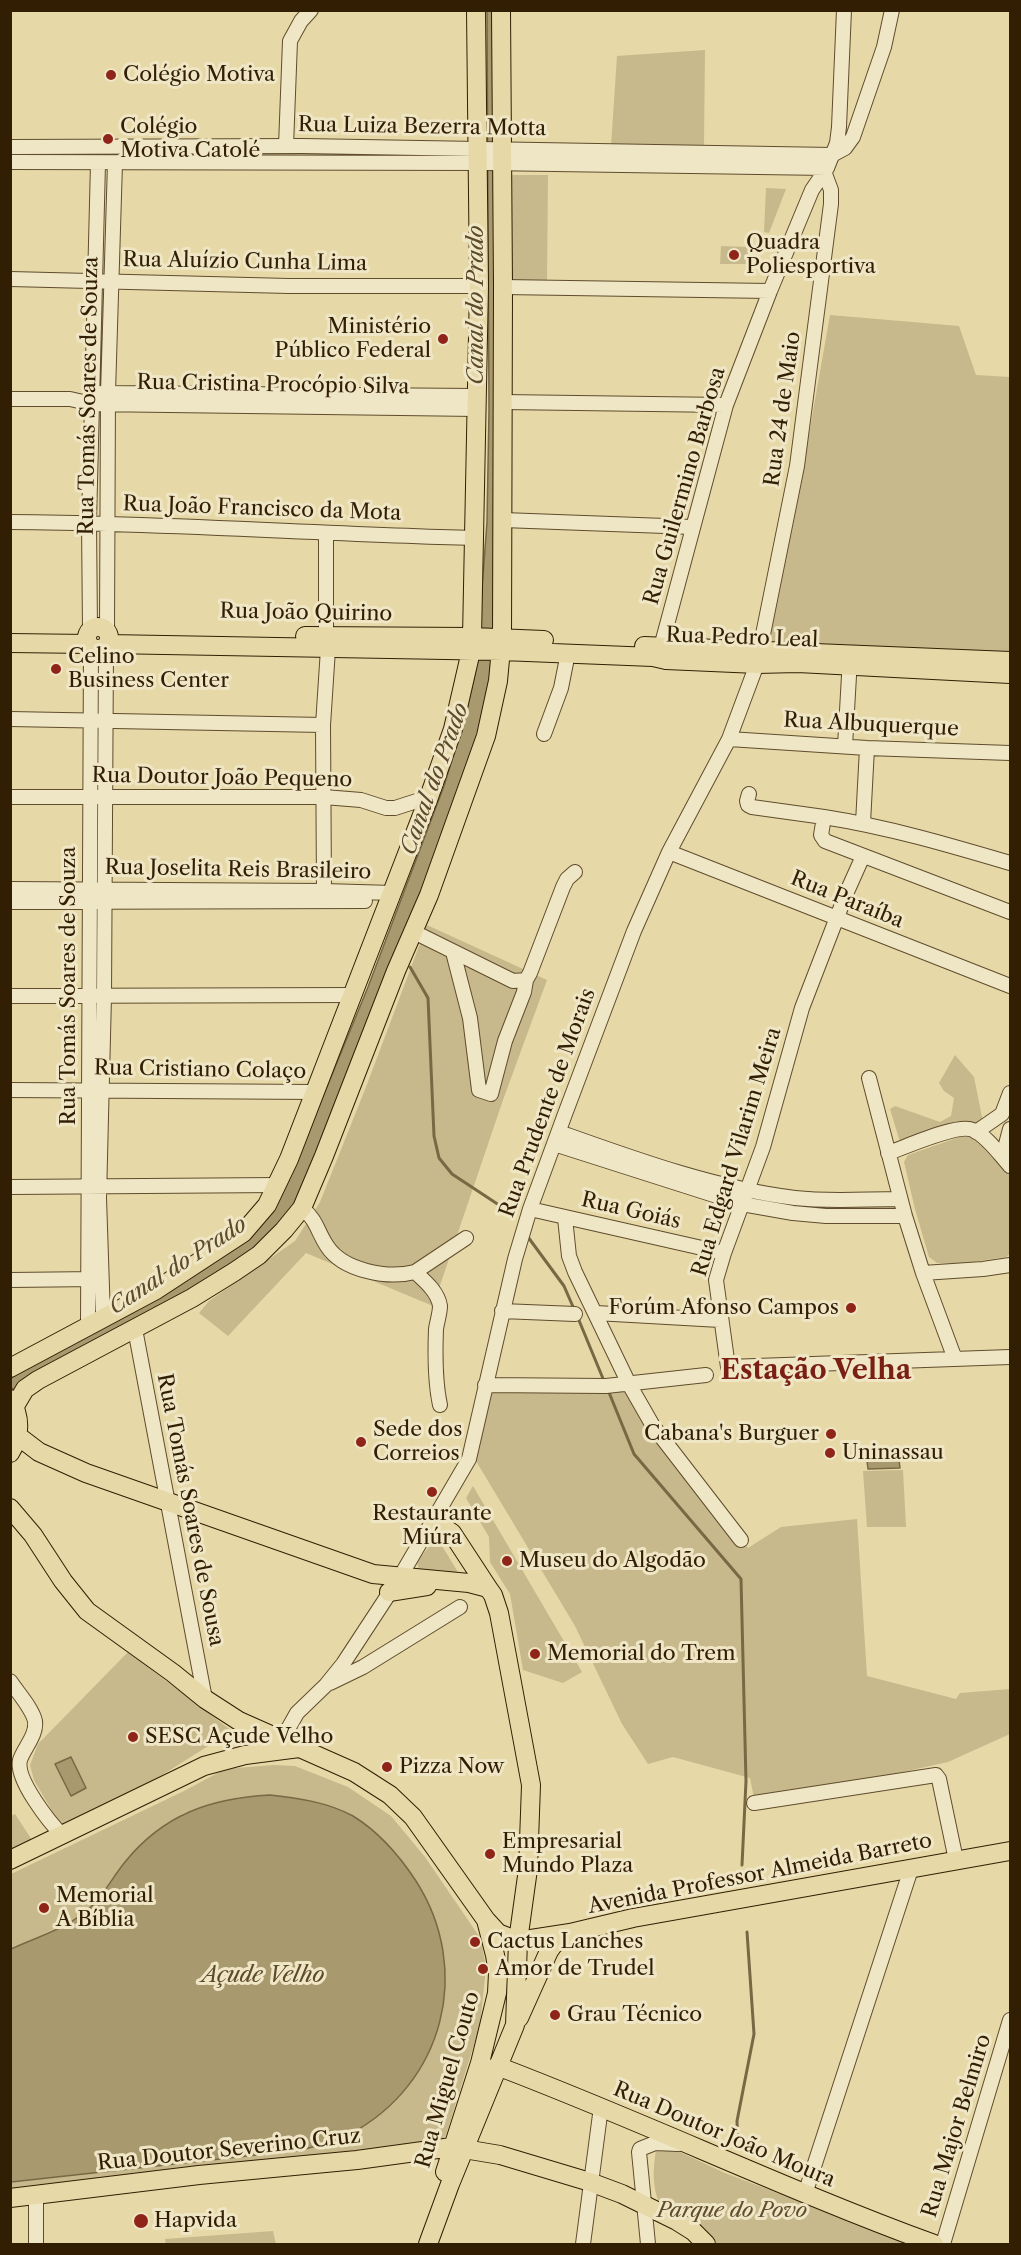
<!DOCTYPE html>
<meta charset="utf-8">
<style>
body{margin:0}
#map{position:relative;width:1021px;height:2255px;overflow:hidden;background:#e6d8a7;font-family:"Libre Caslon Text",serif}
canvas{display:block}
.frame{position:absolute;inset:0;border:12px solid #321f03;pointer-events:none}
</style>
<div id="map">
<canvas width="1021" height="2255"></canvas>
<div class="frame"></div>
</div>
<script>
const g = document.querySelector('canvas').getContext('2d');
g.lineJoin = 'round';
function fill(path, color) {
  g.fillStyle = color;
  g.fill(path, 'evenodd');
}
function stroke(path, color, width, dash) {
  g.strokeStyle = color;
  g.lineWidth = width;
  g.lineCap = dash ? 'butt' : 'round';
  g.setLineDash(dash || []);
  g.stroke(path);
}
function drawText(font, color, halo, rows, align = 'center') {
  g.font = font + ' "Libre Caslon Text",serif';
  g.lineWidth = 6;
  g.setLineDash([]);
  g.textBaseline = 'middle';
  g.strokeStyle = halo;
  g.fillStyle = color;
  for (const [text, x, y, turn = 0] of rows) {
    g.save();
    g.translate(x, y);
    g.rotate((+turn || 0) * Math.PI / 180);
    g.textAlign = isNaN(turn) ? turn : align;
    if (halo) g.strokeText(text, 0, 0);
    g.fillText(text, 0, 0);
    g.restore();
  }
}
const green = new Path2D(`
 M705,50L704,146H611L617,56Z
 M100,151H475V161L101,160Z
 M512,175H548L547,281H512Z
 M766,188L786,189L769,233L764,232Z
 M721,246L749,247V264H720Z
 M830,315L959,326L976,375L1010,377V652L765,641L806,451Z
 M427,925L547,980L503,1100L433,1306L306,1253L228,1336L199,1313L209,1301L295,1241L320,1202L366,1087Z
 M955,1055L974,1077L983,1122L978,1127L900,1142L890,1109L895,1106L940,1122L951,1116L954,1098L944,1091L939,1083Z
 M968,1134L977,1136L1010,1169V1254L1006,1257L960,1264L937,1263L929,1257L915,1209L904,1162L908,1155Z
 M748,1193L898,1201L902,1213L855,1214L744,1202Z
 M628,1390L748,1548L781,1527L857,1519L867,1676L956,1699L960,1693L1010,1689V1734L948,1762L880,1777L787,1790L754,1798L750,1778L673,1757L648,1764L622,1724L575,1626L476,1461L491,1393Z
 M903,1470L906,1527H867L863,1471Z
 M473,1486L582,1672L563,1683L523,1670L510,1594L490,1562L489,1537L466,1498Z
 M434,1540L439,1541L461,1577L419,1571L417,1562Z
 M128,1652L232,1731L124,1799L63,1830L34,1780L30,1765L38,1744Z
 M273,1765L295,1766L348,1787L391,1816L425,1857L481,1939L486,1968L480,2025L446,2135L440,2142L11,2194L10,2182L303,2150L326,2143L369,2121L400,2096L441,2016L445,1990L444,1963L441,1938L423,1891L395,1851L298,1798L270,1795L239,1797L210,1804L184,1813L160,1828L125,1862L96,1902L84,1913L71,1921L11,1949V1874L184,1791L225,1769Z
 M15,1814L34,1843L11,1854V1816Z
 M663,2149L680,2152L725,2173L911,2244H717L688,2211L659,2203C652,2185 653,2169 656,2150Z
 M273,2231L276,2244H166L165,2239Z`);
const water = new Path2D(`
 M487,11H499L500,572L486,719L417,916L296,1209L265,1244L17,1394L11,1387V1378L50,1353L206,1264L290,1177L368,987L444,786L465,718L476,669L487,522L489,411Z
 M899,1460L900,1468L868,1469L867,1461Z
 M71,1757L86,1788L71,1796L55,1764Z
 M270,1795C298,1798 327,1802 353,1816C379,1832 399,1855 416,1881C473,1970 444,2084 350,2134C335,2142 318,2145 302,2150L11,2182V1949C35,1938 64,1929 85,1912C102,1899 111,1879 125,1862C163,1815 210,1798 270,1795Z`);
const stream = new Path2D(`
 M410,967L428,998L434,1136L439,1158L452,1174L502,1207
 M528,1237L564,1286L574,1309
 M578,1318L604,1381
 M608,1390L634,1454L741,1579L746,1781L742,1865
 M738,2147L737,2121L754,2034L747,1932`);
const minor = new Path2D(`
 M286,146L290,41L301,21L311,10
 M10,147L303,146L832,155L845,148L853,137L884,47L892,10
 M10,162L486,163L827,168
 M10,279L289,286H479
 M503,287L770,291
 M101,393L476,396
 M10,399H70L92,404L477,409
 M502,402L726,405
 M503,520L692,527
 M10,522C165,523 320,534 475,538
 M90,630L89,522L98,163
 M107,630L108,393L115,163
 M326,637V534
 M661,647L726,405L770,291L812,190L827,168L837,143L839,127L844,10
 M10,719L323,725
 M544,734L561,688L568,653
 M729,739L867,748L1010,753
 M845,746L850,658
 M749,794L747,801L748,805L752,807L824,817
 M10,797H324L361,800L386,808H395L429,797
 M863,823L867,748
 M669,852L1010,986
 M863,856L846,894L802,1008L763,1147L724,1253L716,1280L728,1367L1010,1357
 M1010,863C949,845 888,827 824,817L821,835L825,841L1010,912
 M10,889L324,891L393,893
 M324,891L323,725L328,649
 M10,902L365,901
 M414,932L513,981L526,980
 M453,952L470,1018L479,1090L491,1094L505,1041L524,992L526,980L530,973L563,887L567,879L575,872
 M10,996L354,995
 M869,1078L905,1216L923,1273L955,1359
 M10,1090L316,1092
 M559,1132C635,1159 714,1188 795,1198C830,1202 865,1199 900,1199
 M976,1132L1002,1114L1010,1093
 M554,1144L742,1204L793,1213L826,1216H905
 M888,1153C906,1147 958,1123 973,1130C987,1136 1000,1155 1010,1166
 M1006,1161L1005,1148L1010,1129
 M10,1187L278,1185
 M302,1208C317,1220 317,1231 327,1246C343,1271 388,1279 415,1272L466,1238
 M530,1209L724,1253
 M565,1218L569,1256L575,1272L629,1384L653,1426L741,1540
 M415,1272C425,1281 438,1292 440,1306C440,1313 437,1322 436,1329C435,1354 435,1382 440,1405
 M923,1273L983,1269L1010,1265
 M10,1280L96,1279
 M502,1311L575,1314
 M596,1313L720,1320
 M103,1317L99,1198L104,996L106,646
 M88,1326L91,647
 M135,1329L205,1699
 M485,1385L606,1386L706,1375
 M10,1681C18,1693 32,1708 35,1721C37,1735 24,1748 20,1760C15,1779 50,1823 63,1836
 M330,1683L363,1667L460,1607
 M287,1743L288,1729L297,1713L326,1685L343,1664L400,1577L469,1459L515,1259L530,1209L565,1114L634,931L669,852L729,739L757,664L797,466L831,204V190L825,174
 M754,1803L936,1775L939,1779L956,1860
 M805,2194L911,1869
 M36,2244V2195
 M583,2244L601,2107
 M648,2244L639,2152L640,2149L655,2143L678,2144
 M943,2244L1010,2020`);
const major = new Path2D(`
 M87 638a11 11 0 1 1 22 0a11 11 0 1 1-22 0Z
 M305,636L472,637L544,640
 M10,643L89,644
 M108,644L502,651L653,657L666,660L757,664L798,663L1010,674
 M644,646L1010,661
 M10,1368L156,1290L243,1233L267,1205L289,1159L429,797L453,729L471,651L472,637L479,286L476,10
 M10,1399C21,1416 21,1436 10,1453
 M15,1406L25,1389L38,1380L192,1298L234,1272L259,1255L284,1230L302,1208L324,1156L396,971L429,895L486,736L498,681L502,638L503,287L501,10
 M18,1436L39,1452L86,1473L373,1574L469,1583L488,1588L493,1595L499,1613L531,1785L528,1869L518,1941L515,2025L450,2184L428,2244
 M10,1508L33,1535L63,1581L87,1611L173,1673L205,1699L239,1721L354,1772L390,1795L413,1817L486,1920L495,1955L498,1973L497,1993L480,2063L445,2172
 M433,1520L452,1533L488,1588
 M389,1592L427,1586
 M10,1860L204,1766L245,1755L299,1748
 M487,1921L498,1933L518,1941L570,1933L633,1918L1010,1851
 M519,2018L549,1951L554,1944L568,1935
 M497,2066C645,2122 786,2190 934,2244
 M10,2198L199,2175L357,2160L452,2147L500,2155L590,2182L622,2194L677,2221L693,2231L706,2244`);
const markers = [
 [111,75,6,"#8f2418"],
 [108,139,6,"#8f2418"],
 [734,255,6,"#8f2418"],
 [443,339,6,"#8f2418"],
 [56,669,6,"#8f2418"],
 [851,1308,6,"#8f2418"],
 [831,1434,6,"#8f2418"],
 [361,1442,6,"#8f2418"],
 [830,1453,6,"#8f2418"],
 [432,1492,6,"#8f2418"],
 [507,1561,6,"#8f2418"],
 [535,1654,6,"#8f2418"],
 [133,1737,6,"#8f2418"],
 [387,1767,6,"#8f2418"],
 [490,1854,6,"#8f2418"],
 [44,1908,6,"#8f2418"],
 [475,1942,6,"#8f2418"],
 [483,1969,6,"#8f2418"],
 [555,2015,6,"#8f2418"],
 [141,2221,8,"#8f2418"]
];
const poiNames = [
 ["Colégio Motiva",123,75],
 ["Colégio",120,127],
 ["Motiva Catolé",120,151],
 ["Quadra",746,243],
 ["Poliesportiva",746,267],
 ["Ministério",431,327,"right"],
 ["Público Federal",431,351,"right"],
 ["Celino",68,657],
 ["Business Center",68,681],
 ["Forúm Afonso Campos",839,1308,"right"],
 ["Sede dos",373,1430],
 ["Correios",373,1454],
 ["Cabana's Burguer",819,1434,"right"],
 ["Uninassau",842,1453],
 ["Restaurante",432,1514,"center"],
 ["Miúra",432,1538,"center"],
 ["Museu do Algodão",519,1561],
 ["Memorial do Trem",547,1654],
 ["SESC Açude Velho",145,1737],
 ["Pizza Now",399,1767],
 ["Empresarial",502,1842],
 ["Mundo Plaza",502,1866],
 ["Memorial",56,1896],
 ["A Bíblia",56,1920],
 ["Cactus Lanches",487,1942],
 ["Amor de Trudel",495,1969],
 ["Grau Técnico",567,2015],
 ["Hapvida",154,2221]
];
const streetNames = [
 ["Rua Luiza Bezerra Motta",422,127,1],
 ["Rua Aluízio Cunha Lima",245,262,1],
 ["Rua Cristina Procópio Silva",273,385,1],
 ["Rua Tomás Soares de Souza",89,396,-89],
 ["Rua 24 de Maio",783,409,-82],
 ["Rua Guilermino Barbosa",685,486,-74],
 ["Rua João Francisco da Mota",262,509,2],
 ["Rua João Quirino",306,613,1],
 ["Rua Pedro Leal",742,638,2],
 ["Rua Albuquerque",871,725,3],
 ["Rua Doutor João Pequeno",222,778,1],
 ["Rua Joselita Reis Brasileiro",238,870,1],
 ["Rua Paraíba",847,900,22],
 ["Rua Tomás Soares de Souza",69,986,-90],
 ["Rua Cristiano Colaço",200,1070,1],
 ["Rua Prudente de Morais",548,1103,-70],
 ["Rua Edgard Vilarim Meira",737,1152,-73],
 ["Rua Goiás",631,1211,13],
 ["Rua Tomás Soares de Sousa",190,1510,79],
 ["Avenida Professor Almeida Barreto",760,1874,-11],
 ["Rua Miguel Couto",448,2080,-74],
 ["Rua Major Belmiro",957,2126,-73],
 ["Rua Doutor João Moura",724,2135,23],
 ["Rua Doutor Severino Cruz",229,2150,-6]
];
const parkNames = [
 ["Parque do Povo",732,2211]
];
const waterNames = [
 ["Canal do Prado",477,305,-90],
 ["Canal do Prado",435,779,-70],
 ["Canal do Prado",178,1266,-33],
 ["Açude Velho",263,1976]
];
const districtNames = [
 ["Estação Velha",816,1371]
];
fill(green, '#c7b98b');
fill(water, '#a9996f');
stroke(water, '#796844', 1.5);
stroke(stream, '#796844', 3);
stroke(minor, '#5f4d2c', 16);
stroke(major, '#321f03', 20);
stroke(minor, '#efe6c6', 14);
stroke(major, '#e6d8a7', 18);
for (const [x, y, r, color] of markers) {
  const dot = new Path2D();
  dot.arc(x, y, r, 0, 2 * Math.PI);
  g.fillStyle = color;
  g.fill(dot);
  stroke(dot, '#efe6c6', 2);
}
drawText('21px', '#321f03', '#efe6c6', poiNames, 'left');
drawText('21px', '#321f03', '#efe6c6', streetNames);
drawText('italic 21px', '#5f4d2c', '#efe6c6', parkNames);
drawText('italic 22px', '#5c4a29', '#efe6c6', waterNames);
drawText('bold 27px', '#7a1f14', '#efe6c6', districtNames);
</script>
